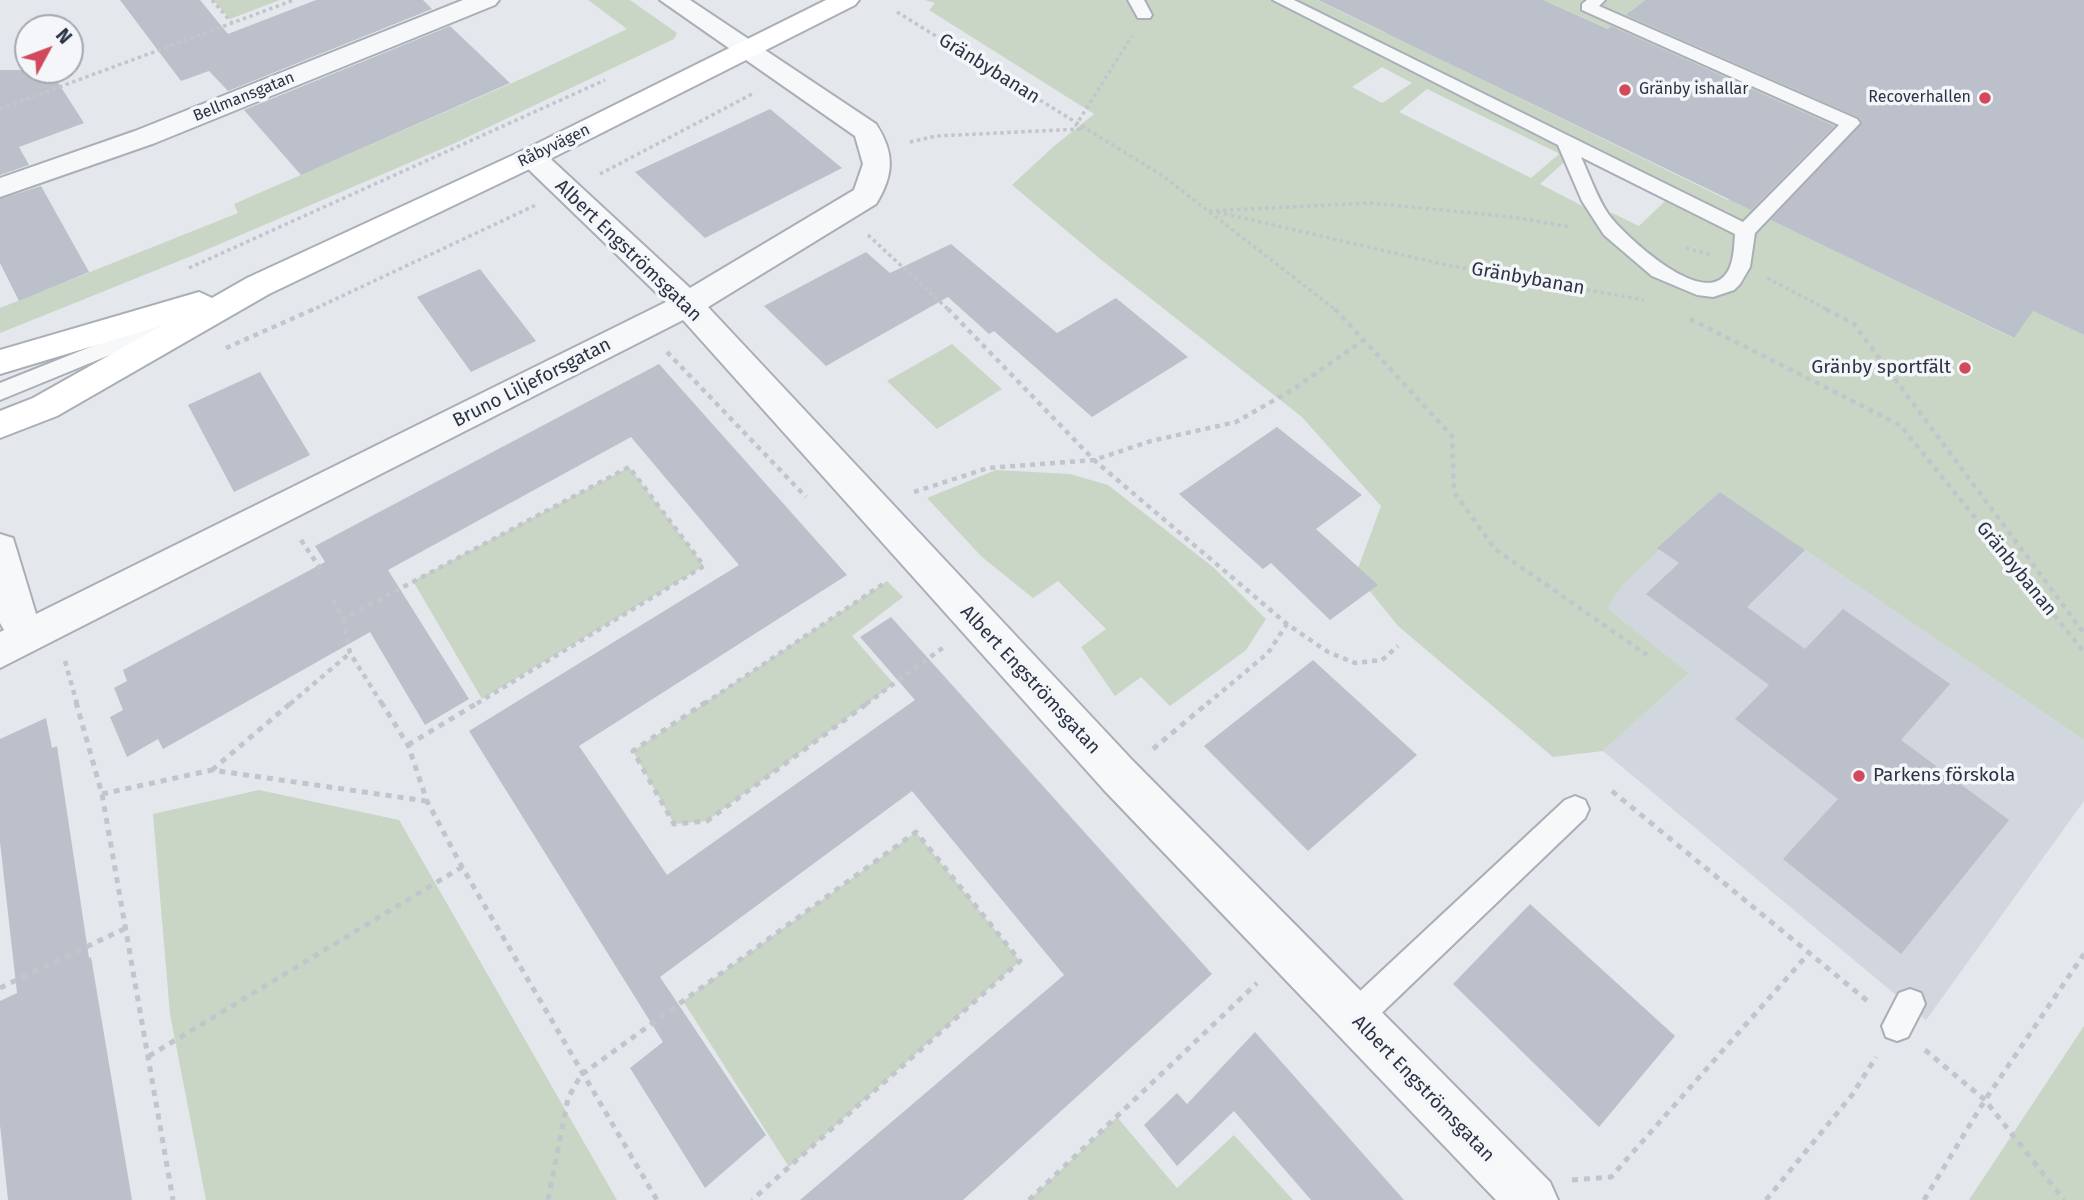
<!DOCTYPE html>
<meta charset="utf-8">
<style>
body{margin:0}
#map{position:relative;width:2084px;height:1200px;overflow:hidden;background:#e4e7ec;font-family:"Fira Sans",sans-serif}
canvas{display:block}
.north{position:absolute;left:14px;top:14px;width:70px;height:70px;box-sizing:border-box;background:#f4f6f9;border:2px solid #a4a8b1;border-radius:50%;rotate:49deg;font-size:19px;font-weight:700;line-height:28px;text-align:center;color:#2b3445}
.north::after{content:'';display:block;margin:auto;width:24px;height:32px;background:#d1495b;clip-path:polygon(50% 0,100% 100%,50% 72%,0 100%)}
</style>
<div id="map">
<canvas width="2084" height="1200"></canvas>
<div class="north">N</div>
</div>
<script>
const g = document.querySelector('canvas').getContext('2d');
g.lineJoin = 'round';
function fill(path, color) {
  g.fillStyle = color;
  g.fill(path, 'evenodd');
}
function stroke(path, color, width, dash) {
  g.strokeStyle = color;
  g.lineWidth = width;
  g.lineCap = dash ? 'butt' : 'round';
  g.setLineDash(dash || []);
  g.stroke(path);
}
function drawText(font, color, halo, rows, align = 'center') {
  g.font = font + ' "Fira Sans",sans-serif';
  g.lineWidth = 7;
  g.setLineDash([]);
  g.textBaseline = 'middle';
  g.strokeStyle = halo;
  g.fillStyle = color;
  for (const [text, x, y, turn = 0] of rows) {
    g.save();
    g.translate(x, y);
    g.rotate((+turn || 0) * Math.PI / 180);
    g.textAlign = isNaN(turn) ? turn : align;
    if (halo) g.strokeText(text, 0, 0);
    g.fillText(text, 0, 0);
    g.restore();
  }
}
const built = new Path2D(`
 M1720,492L2084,740V801L1926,1020L1603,751L1689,673L1607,608L1624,584Z`);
const green = new Path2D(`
 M213,0H280L230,19Z
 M588,0H630L677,33L674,39L453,144L194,255L0,333V308L238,213L234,204L528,76L627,29Z
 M925,0H1317L1385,33L1434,0L1446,62L1728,200L1810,118L1543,0H1645L1630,12L1982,0L1791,197L2084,335V740L1720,492L1624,584L1607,608L1689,673L1603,751L1553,757L1398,626L1356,574L1381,506L1302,417L1099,258L1012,185L1053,147L1094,114L929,10L935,3ZM1382,67L1412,83L1382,103L1352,87ZM1427,89L1558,153L1559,154L1531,178L1399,112ZM1572,155L1665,201L1639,226L1612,213L1606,218L1540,184ZM1786,227L2028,318L2013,338Z
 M952,344L1002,389L937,429L887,381Z
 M629,467L704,566L482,699L413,581Z
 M996,470L1070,474L1108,485L1213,567L1266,619L1246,650L1170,706L1141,677L1115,696L1081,647L1106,629L1058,581L1033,598L982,557L927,498Z
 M887,581L903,597L852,636L894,684L707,821L674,824L633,751Z
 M259,790L399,820L617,1200H206L170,1014L153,814Z
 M916,832L1020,961L789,1167L683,1001Z
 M2084,1026V1200H1969Z
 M1117,1117L1177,1188L1234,1135L1293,1200H1029Z`);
const building = new Path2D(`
 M120,0H200L228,34L316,0H423L432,9L228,91L209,71L181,81Z
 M1318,0H1543L1608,29L1611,26L1834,126L1751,210Z
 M1645,0H2084V335L2033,311L2014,338L1771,220L1862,121L1858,117L1626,15Z
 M450,26L510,83L301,175L244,110Z
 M0,70H50L84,123L19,147L29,165L0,175Z
 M770,109L842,168L705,238L635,172Z
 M41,186L89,272L19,301L0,263V199Z
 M951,244L1057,333L1116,298L1188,357L1092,417L994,331L989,334L948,297L826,366L764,306L866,252L890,273Z
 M480,269L536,341L471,372L417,297Z
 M659,364L847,575L579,746L667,875L915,700L860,637L891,617L1212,974L963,1200H800L1064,975L912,791L660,977L766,1135L705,1188L630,1068L663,1042L469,731L739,565L631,437L388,570L469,699L425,725L370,632L163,749L158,739L127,757L110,717L123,710L114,688L127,681L123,670L325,562L315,546Z
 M260,372L310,455L234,492L188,405Z
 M1277,427L1362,495L1316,529L1378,585L1330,620L1271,563L1263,569L1179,494Z
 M1720,492L1805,550L1747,607L1805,649L1843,609L1950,684L1901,740L2009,820L1901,954L1783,859L1838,799L1735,719L1769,685L1646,594L1679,563L1657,548Z
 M1313,660L1417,755L1308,851L1204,746Z
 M46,718L52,748L57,746L89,958L91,957L132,1200H8L0,1125V1001L17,993L0,842V739Z
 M1530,904L1675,1036L1599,1127L1453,984Z
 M1255,1032L1404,1200H1311L1234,1111L1177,1166L1144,1125L1177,1093L1187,1104Z`);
const pathFar2 = new Path2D(`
 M212,0L232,23
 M897,12L1163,176L1337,311
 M0,109L294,0
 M910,142L936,136L1080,129L1076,125L1132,36
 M600,174L754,93
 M1209,211L1370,203L1513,217L1570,227
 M1217,212L1442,264L1644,300
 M868,235L950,311
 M1686,248L1711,255
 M189,268L605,80
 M1767,278L1830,311
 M310,311L536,205`);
const pathFar1 = new Path2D(`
 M1335,309L1452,436L1454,492L1495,549L1647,655
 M1826,309L1854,324L2084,633
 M1690,319L1900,425L2084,652
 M1365,339L1292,390L1236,422L1151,441L1094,460L1287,624L1328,652L1355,663L1382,660L1398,646
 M226,348L314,309
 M667,352L806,497
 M914,492L988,468L1094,460L948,309
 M301,540L324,574
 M333,600L343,619L629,467L704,566L476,704
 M343,619L350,653L382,704
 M65,661L77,704
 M290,704L350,653
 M704,704L886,582
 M866,704L944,647
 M1207,704L1268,653L1287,624`);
const path = new Path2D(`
 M76,702L102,794L173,1200
 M381,702L408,745L427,801L462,867L657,1200
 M706,702L633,751L674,824L707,821L869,702
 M408,745L479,702
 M1153,749L1209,702
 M212,770L292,702
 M1612,791L1870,1003
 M102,794L212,770L426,801
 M0,988L126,928
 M1925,1050L1985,1100L2064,1200
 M149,1056L462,867
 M1572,1180L1611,1177L1809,953
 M548,1200L568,1098L581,1075L916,832L1020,961L752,1200
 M1029,1200L1257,983
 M1766,1200L1852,1095L1876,1057
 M1924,1200L1985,1100L2084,954`);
const lane = new Path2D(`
 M1128,0H1144L1152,15L1150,18H1138Z
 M1273,0H1294L1743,222L1839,125L1582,10V4L1587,0H1605L1599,6L1857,119L1860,123L1755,233L1750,267L1740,284L1734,290L1713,297L1697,295L1652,276L1604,235L1582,201L1558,145ZM1581,157L1735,234C1734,248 1734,270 1721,279C1693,299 1625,236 1609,215C1597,198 1590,176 1581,157Z
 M193,306L200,308L203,313L200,318L0,400V383Z
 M1575,796L1585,800L1589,809L1585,818L1365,1029L1354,1033L1343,1029L1339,1018L1343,1007L1565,800Z
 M1910,989L1921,993L1925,1004L1908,1037L1897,1041L1886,1037L1882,1026L1899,993Z`);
const street = new Path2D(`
 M463,0H499L495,5L155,143L0,197V178L135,131Z
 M660,0H690L876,124C895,153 894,175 876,204L708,307L1134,762L1550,1182L1558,1200H1496L1104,790L683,320L0,668V632L4,630L0,623V534L13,538L36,614L666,302L522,163L518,157L522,151L532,148L542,151L690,288L854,190L863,164L855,136Z`);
const secondary = new Path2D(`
 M826,0H859L855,5L542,163L269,294L57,416L0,438V411L33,398L163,325L0,374V350L199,292L212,298L247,278L522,151Z`);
const markers = [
 [1625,90,7,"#d1495b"],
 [1985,98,7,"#d1495b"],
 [1965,368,7,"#d1495b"],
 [1859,776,7,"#d1495b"]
];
const farPoinames = [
 ["Gränby ishallar",1639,90],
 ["Recoverhallen",1971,98,"right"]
];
const farStreetnames = [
 ["Bellmansgatan",244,97,-22],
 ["Råbyvägen",554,146,-26]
];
const streetNames = [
 ["Gränbybanan",989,69,32],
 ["Albert Engströmsgatan",628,251,44],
 ["Gränbybanan",1528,279,10],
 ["Bruno Liljeforsgatan",532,383,-27],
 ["Gränbybanan",2016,569,51],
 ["Albert Engströmsgatan",1030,680,47],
 ["Albert Engströmsgatan",1423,1089,46]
];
const poiNames = [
 ["Gränby sportfält",1951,368],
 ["Parkens förskola",1873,776,"left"]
];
fill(built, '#d2d6de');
fill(green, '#c9d6c5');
fill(building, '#bbc0ca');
stroke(lane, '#a9aeb7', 4);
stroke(street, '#a9aeb7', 4);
stroke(secondary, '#a9aeb7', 4);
stroke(pathFar2, '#c2c5cb', 3.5, [3.5, 3.5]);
stroke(pathFar1, '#c2c5cb', 4.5, [5, 5]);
stroke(path, '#c2c5cb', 5, [6, 6]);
fill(lane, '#f7f8fa');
fill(street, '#f7f8fa');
fill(secondary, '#fff');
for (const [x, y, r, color] of markers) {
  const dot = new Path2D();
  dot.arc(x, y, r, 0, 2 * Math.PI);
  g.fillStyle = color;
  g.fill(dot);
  stroke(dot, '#f4f6f9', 2.5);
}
drawText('16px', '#2b3445', '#f4f6f9', farPoinames, 'left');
drawText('16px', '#2b3445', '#f4f6f9', farStreetnames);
drawText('19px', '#2b3445', '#f4f6f9', streetNames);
drawText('19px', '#2b3445', '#f4f6f9', poiNames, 'right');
</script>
